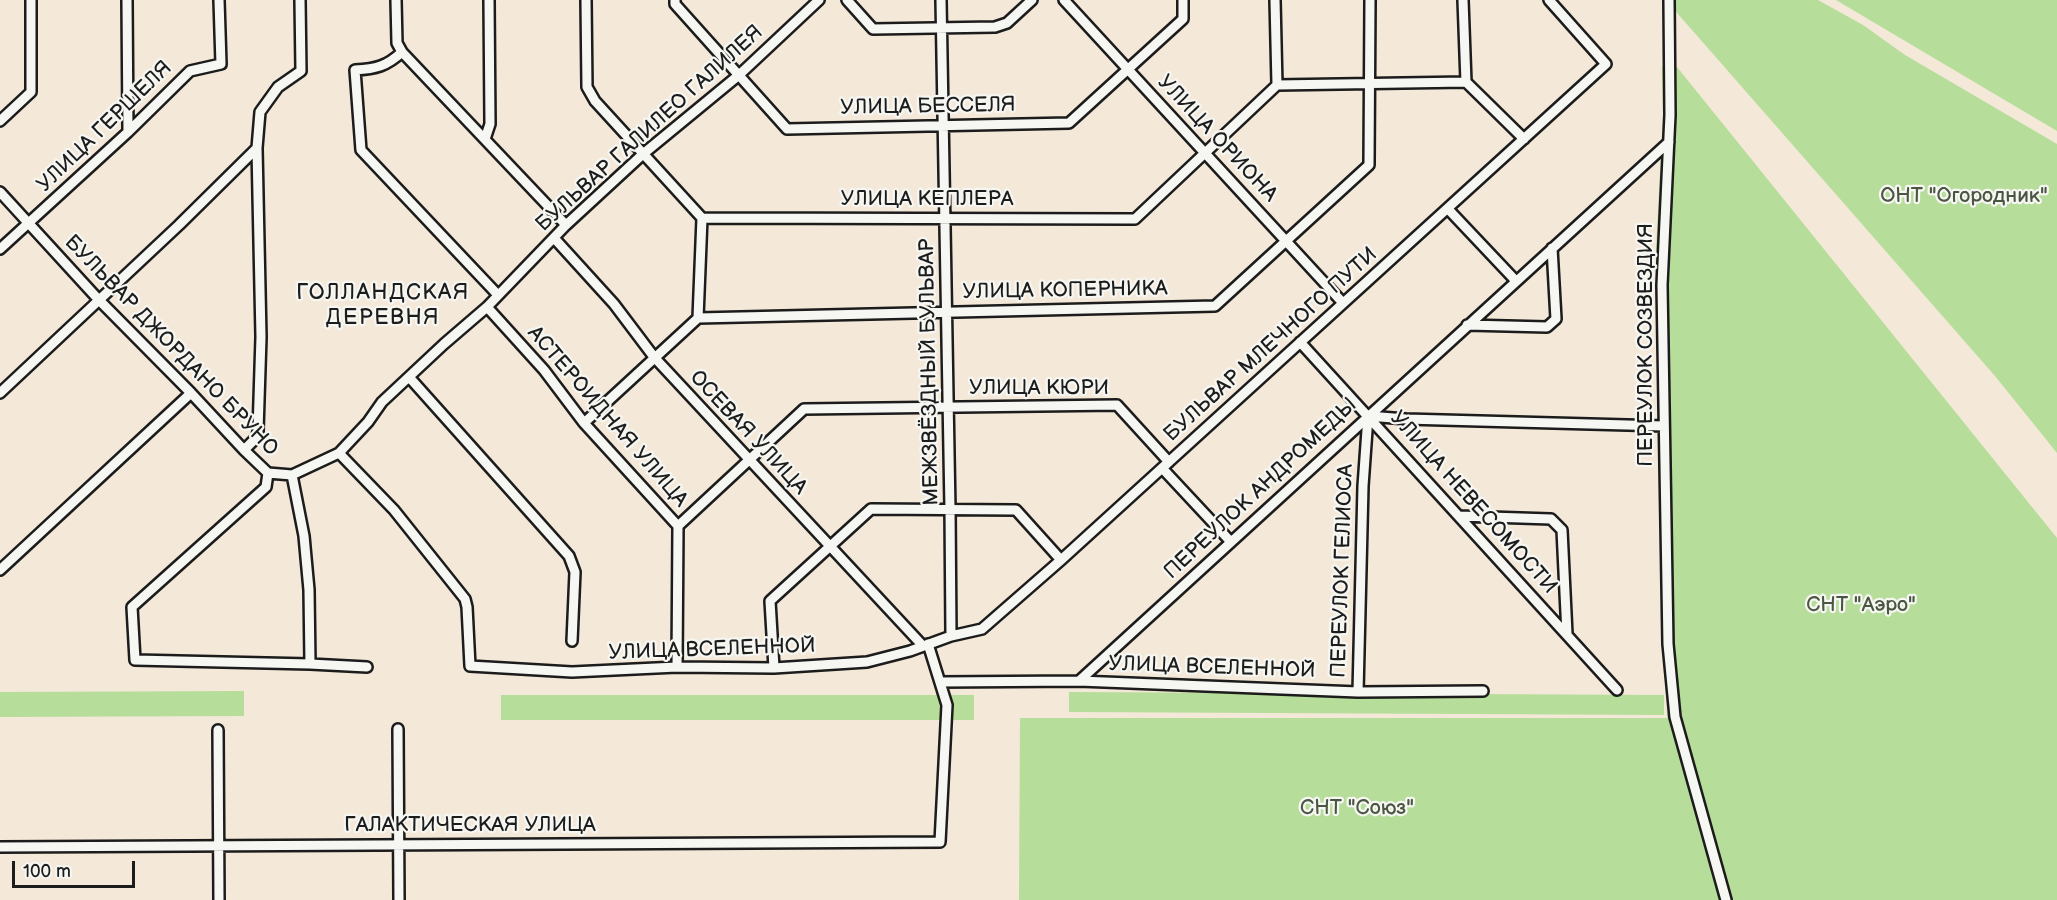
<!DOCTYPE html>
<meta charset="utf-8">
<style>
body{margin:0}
#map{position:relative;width:2057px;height:900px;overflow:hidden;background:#f4e8d9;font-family:"Balsamiq Sans",sans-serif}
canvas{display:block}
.scale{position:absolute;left:12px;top:861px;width:123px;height:27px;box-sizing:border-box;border:3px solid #1c1c1c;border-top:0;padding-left:8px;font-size:18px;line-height:21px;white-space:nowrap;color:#1c1c1c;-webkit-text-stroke:4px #f6f6f2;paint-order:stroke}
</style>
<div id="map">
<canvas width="2057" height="900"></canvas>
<div class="scale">100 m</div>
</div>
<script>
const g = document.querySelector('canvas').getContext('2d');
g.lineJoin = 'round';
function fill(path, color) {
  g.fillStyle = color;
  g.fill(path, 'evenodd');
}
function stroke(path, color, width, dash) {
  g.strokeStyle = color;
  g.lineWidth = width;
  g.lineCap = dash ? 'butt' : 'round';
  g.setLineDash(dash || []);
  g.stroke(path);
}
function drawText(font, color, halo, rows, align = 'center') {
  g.font = font + ' "Balsamiq Sans",sans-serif';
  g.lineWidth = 4.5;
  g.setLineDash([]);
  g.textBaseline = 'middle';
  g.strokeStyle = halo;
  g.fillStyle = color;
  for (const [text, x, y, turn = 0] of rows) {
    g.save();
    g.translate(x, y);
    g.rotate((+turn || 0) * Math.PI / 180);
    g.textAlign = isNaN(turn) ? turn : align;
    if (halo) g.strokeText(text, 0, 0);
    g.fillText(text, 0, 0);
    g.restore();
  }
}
const green = new Path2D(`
 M1670,0H1818L1863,25L1905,55L2057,144V453L1995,376L1671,6Z
 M1836,0H2057V131Z
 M1662,67H1677L2057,538V900H1019L1020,718H1667L1656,248L1663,114Z
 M244,691V716L0,717V692Z
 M1069,692L1664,695V715L1069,712Z
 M501,695H974V720H501Z`);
const street = new Path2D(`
 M127,0L128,132
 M396,0L397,43L402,52L566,225
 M586,0L587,87L595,101L702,218L1135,219L1277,85L1275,0
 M675,0V4L787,129L1069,123L1183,19V0
 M847,0L873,29L995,27L1007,23L1032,0
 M941,0L950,509L951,636
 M1064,0L1343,303
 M1463,0L1466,82L1524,139
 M1669,0L1670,115L1662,285L1668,644L1675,717L1726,900
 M402,52C387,66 376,69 355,70L361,150L498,295
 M1277,85L1466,82
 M0,121L31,92V0
 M485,139L490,124L489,0
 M0,192L98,299L191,393L244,450L268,473L292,475L339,453L368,422L382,402L444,344L487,307L566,225L643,154L739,75L819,0
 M1448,209L1516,281
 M554,238L614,304L654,357L923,646
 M0,249L128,132L190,71L221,64L219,0
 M487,307L544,370L584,423L678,526L677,667
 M698,318L702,218
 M1467,325L1547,327L1556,319L1552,248
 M1300,342L1617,690
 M409,377L569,556L575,572L572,641
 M0,393L179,225L257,148
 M584,423L698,318L1215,306L1369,165L1370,0
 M244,450L257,437L258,431L261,337L257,148L260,112L278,87L301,71L300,0
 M339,453L394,510L465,599L467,607L470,666L572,672L677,667L774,668L867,662L910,651L951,636L982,629L1061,560L1606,64L1549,0
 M1162,468L1231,542
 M268,473L266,487L132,607L135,660L310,664L367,667
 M292,475L304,536L309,590L310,664
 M1459,516L1551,519L1562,530L1567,634
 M678,526L804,409L1117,405L1169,462
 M0,570L191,393
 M774,668L770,601L871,509L1016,510L1061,560
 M1079,681L1669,142
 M940,682L1079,681L1358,692L1483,691
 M1358,692L1363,486L1368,416L1406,419L1664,426
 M398,729L399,900
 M218,730L219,900
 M0,847L940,842L947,705L928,644`);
const streetNames = [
 ["УЛИЦА БЕССЕЛЯ",928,107,-1],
 ["УЛИЦА ГЕРШЕЛЯ",105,127,-44],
 ["БУЛЬВАР ГАЛИЛЕО ГАЛИЛЕЯ",650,129,-42],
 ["УЛИЦА ОРИОНА",1217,139,47],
 ["УЛИЦА КЕПЛЕРА",927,200],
 ["УЛИЦА КОПЕРНИКА",1065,291,-1],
 ["БУЛЬВАР МЛЕЧНОГО ПУТИ",1271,345,-42],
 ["ПЕРЕУЛОК СОЗВЕЗДИЯ",1647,345,-90],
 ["БУЛЬВАР ДЖОРДАНО БРУНО",171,346,46],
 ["МЕЖЗВЁЗДНЫЙ БУЛЬВАР",930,372,-91],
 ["УЛИЦА КЮРИ",1039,389],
 ["АСТЕРОИДНАЯ УЛИЦА",607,417,49],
 ["ОСЕВАЯ УЛИЦА",748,433,47],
 ["ПЕРЕУЛОК АНДРОМЕДЫ",1261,489,-43],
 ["УЛИЦА НЕВЕСОМОСТИ",1473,503,48],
 ["ПЕРЕУЛОК ГЕЛИОСА",1343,571,-88],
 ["УЛИЦА ВСЕЛЕННОЙ",712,650,-2],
 ["УЛИЦА ВСЕЛЕННОЙ",1212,668,2],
 ["ГАЛАКТИЧЕСКАЯ УЛИЦА",470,826]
];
const parkNames = [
 ["ОНТ \"Огородник\"",1964,197],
 ["СНТ \"Аэро\"",1861,606],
 ["СНТ \"Союз\"",1357,809]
];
const neighbourhoodNames = [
 ["ГОЛЛАНДСКАЯ",383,293],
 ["ДЕРЕВНЯ",383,318]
];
fill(green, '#b6dd99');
stroke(street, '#1c1c1c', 14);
stroke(street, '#f6f6f2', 9);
drawText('21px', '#1c1c1c', '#f6f6f2', streetNames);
drawText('21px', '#4a5642', '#f6f6f2', parkNames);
g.letterSpacing = '1.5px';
drawText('22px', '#1c1c1c', '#f6f6f2', neighbourhoodNames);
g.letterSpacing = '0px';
</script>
